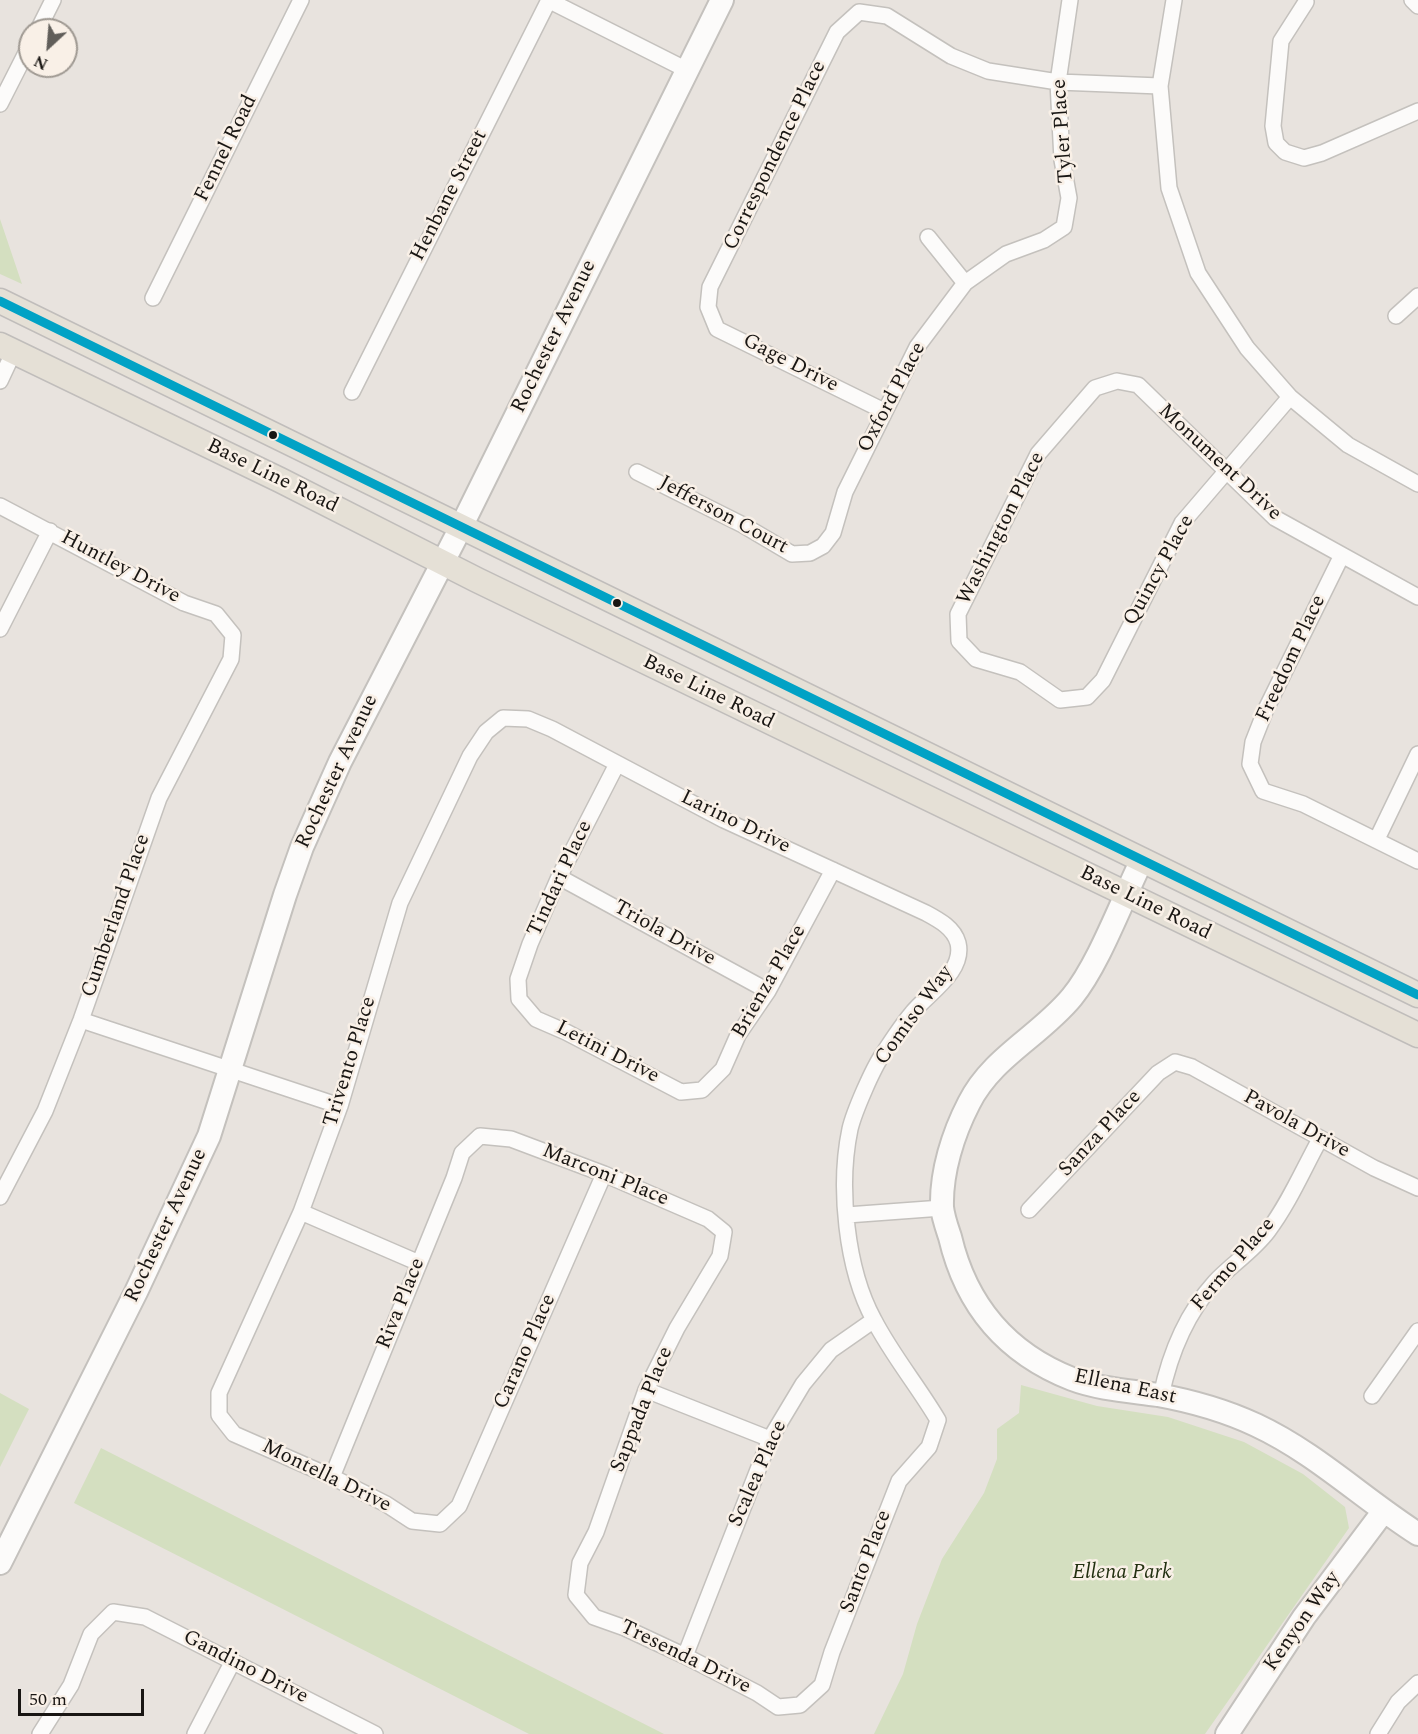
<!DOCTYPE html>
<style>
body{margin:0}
#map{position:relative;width:1418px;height:1734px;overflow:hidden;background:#e8e3de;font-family:Spectral,serif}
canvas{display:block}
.north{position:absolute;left:18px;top:18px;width:60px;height:60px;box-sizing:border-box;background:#f9f0e7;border:2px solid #9f9992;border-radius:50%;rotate:206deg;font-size:16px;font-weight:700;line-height:24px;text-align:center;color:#191613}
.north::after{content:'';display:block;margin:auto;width:21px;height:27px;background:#615e5a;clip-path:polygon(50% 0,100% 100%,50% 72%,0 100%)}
.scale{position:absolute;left:18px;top:1689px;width:126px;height:27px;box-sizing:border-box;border:3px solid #191613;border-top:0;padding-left:8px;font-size:18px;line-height:21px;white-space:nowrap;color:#191613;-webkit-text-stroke:4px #f9f0e7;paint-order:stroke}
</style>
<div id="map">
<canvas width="1418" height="1734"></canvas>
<div class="north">N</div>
<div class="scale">50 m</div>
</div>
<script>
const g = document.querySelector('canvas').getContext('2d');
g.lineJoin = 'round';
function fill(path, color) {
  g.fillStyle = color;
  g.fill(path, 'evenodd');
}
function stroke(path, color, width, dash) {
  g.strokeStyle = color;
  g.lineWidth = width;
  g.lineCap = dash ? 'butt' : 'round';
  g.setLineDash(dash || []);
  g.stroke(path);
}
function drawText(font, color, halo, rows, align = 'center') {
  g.font = font + ' Spectral,serif';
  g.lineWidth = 5;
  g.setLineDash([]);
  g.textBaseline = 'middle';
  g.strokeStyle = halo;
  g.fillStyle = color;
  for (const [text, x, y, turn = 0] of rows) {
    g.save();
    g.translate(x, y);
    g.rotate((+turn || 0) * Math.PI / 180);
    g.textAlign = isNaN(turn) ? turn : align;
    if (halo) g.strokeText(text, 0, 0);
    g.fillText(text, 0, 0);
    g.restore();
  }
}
const green = new Path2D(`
 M0,219L22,284L0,274Z
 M1021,1385L1097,1406L1168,1417L1244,1442L1303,1474L1345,1507L1349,1528L1205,1734H874L903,1674L917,1624L942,1559L984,1493L997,1459V1429L1019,1413Z
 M0,1393L29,1409L0,1467Z
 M101,1448L664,1734H529L74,1503Z`);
const street = new Path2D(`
 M548,0L687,70
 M1174,0L1160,86L1169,188L1198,273L1247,348L1290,397L1348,445L1418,484
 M1412,0L1418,6
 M1306,2L1281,41L1273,126L1276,143L1285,152L1304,158L1322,153L1418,111
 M38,30L53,0
 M0,104L30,45
 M928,237L965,283
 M153,298L301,0
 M1396,316L1418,296
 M0,381L14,351
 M352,392L549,0
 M1290,397L1182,523L1103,680L1087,697L1060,700L1020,672L976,659L959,641L958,614L1038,454L1095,388L1117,381L1138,385L1275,518L1418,597
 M884,411L717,329L708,307L710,287L837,32L859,12L887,16L951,56L988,71L1058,82L1160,86
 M637,472L743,525L792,554L810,553L823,546L833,533L845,492L917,347L965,283L1006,254L1044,240L1064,227L1069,198L1062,160L1058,82L1070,0
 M0,506L184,603L216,614L233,635L231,659L159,798L81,1020L45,1111L0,1197
 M1341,557L1266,709L1253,742L1250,764L1263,791L1303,804L1418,861
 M0,629L50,531
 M617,764L559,877L530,944L518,979L519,999L536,1019L566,1032L681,1092L702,1090L723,1069L738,1035L768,991L833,870
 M1377,839L1418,754
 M559,877L768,991
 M81,1020L340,1106
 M1029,1210L1158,1073L1175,1062L1192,1067L1374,1168L1418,1188
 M301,1212L419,1263
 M847,1215L942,1208
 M646,1390L770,1439
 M1161,1396C1170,1353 1186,1314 1215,1282C1232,1264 1253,1251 1268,1231C1289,1203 1303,1170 1320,1139
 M1372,1396L1418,1331
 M332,1477L454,1178L462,1153L480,1136L511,1139L604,1174L708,1219L724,1232L720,1256L677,1328L646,1390L596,1532L580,1563L576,1595L594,1617L625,1628L685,1656L757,1693L778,1707L800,1705L822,1685L832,1652L899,1481L929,1447L938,1420C918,1386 892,1355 874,1320C846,1269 838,1186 850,1129C854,1112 873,1068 883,1054C892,1040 901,1026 912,1013C927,994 965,972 958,943C954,928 939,920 926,913L724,820L552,729L528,719L503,718L486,732L470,756L400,903L340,1106L301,1212L219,1393V1415L234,1434L332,1477L386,1504L412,1521L440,1524L459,1506L604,1174
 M685,1656L770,1439L803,1384L831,1350L874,1320
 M40,1734L71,1685L91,1634L113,1612L145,1617L375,1734
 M195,1734L233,1661
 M1378,1734L1398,1702L1418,1683`);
const secondary = new Path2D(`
 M1142,860C1122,900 1099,964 1072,997C1040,1036 992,1057 969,1103C953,1134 941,1172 942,1207C943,1217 947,1228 950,1237C966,1305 1006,1353 1072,1379C1098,1389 1130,1391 1158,1395C1191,1401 1226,1411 1256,1425C1316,1453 1363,1499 1418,1534
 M0,1563L136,1292L209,1136L285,895L302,847L340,762L461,527L722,0
 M1227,1734L1304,1617L1383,1512`);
const primary = new Path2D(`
 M0,301L1418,995
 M0,345L280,480L477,580L1418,1035`);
const bus1 = new Path2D(`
 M0,301L1418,995`);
const markers = [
 [273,435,5,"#191613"],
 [617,603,5,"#191613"]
];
const streetNames = [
 ["Tyler Place",1064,131,-94],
 ["Fennel Road",227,149,-64],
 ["Correspondence Place",776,156,-64],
 ["Henbane Street",450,196,-63],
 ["Rochester Avenue",555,337,-64],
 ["Gage Drive",790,364,27],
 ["Oxford Place",893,398,-62],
 ["Monument Drive",1219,463,43],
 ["Base Line Road",272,477,26],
 ["Jefferson Court",723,516,28],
 ["Washington Place",1002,529,-63],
 ["Huntley Drive",120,568,28],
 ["Quincy Place",1160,571,-61],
 ["Freedom Place",1292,659,-65],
 ["Base Line Road",708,693,26],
 ["Rochester Avenue",338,772,-65],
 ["Larino Drive",735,823,26],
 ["Tindari Place",561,879,-65],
 ["Base Line Road",1145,904,26],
 ["Cumberland Place",117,916,-71],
 ["Triola Drive",664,934,29],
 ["Brienza Place",770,982,-60],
 ["Comiso Way",915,1016,-54],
 ["Letini Drive",607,1053,27],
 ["Trivento Place",351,1062,-73],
 ["Pavola Drive",1296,1125,29],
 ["Sanza Place",1101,1134,-47],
 ["Marconi Place",605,1176,22],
 ["Rochester Avenue",167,1226,-65],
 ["Fermo Place",1234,1265,-49],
 ["Riva Place",402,1304,-68],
 ["Carano Place",526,1352,-66],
 ["Ellena East",1125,1388,12],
 ["Sappada Place",643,1410,-68],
 ["Scalea Place",759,1474,-66],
 ["Montella Drive",326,1477,26],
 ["Santo Place",867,1562,-69],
 ["Kenyon Way",1303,1622,-55],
 ["Tresenda Drive",685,1658,26],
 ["Gandino Drive",245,1668,27]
];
const parkNames = [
 ["Ellena Park",1122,1574]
];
fill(green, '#d4dfc0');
stroke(street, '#c4c1bd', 18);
stroke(secondary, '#c4c1bd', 26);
stroke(primary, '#c0bdbb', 27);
stroke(street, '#fcfbfa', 15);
stroke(secondary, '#fcfbfa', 22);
stroke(primary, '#e5e0d6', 24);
stroke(bus1, '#01a2c5', 9);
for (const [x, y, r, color] of markers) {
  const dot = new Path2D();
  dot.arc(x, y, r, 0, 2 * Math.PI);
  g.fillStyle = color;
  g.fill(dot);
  stroke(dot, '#f9f0e7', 2);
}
drawText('21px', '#191613', '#f9f0e7', streetNames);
drawText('italic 21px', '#223010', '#f9f0e7', parkNames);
</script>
